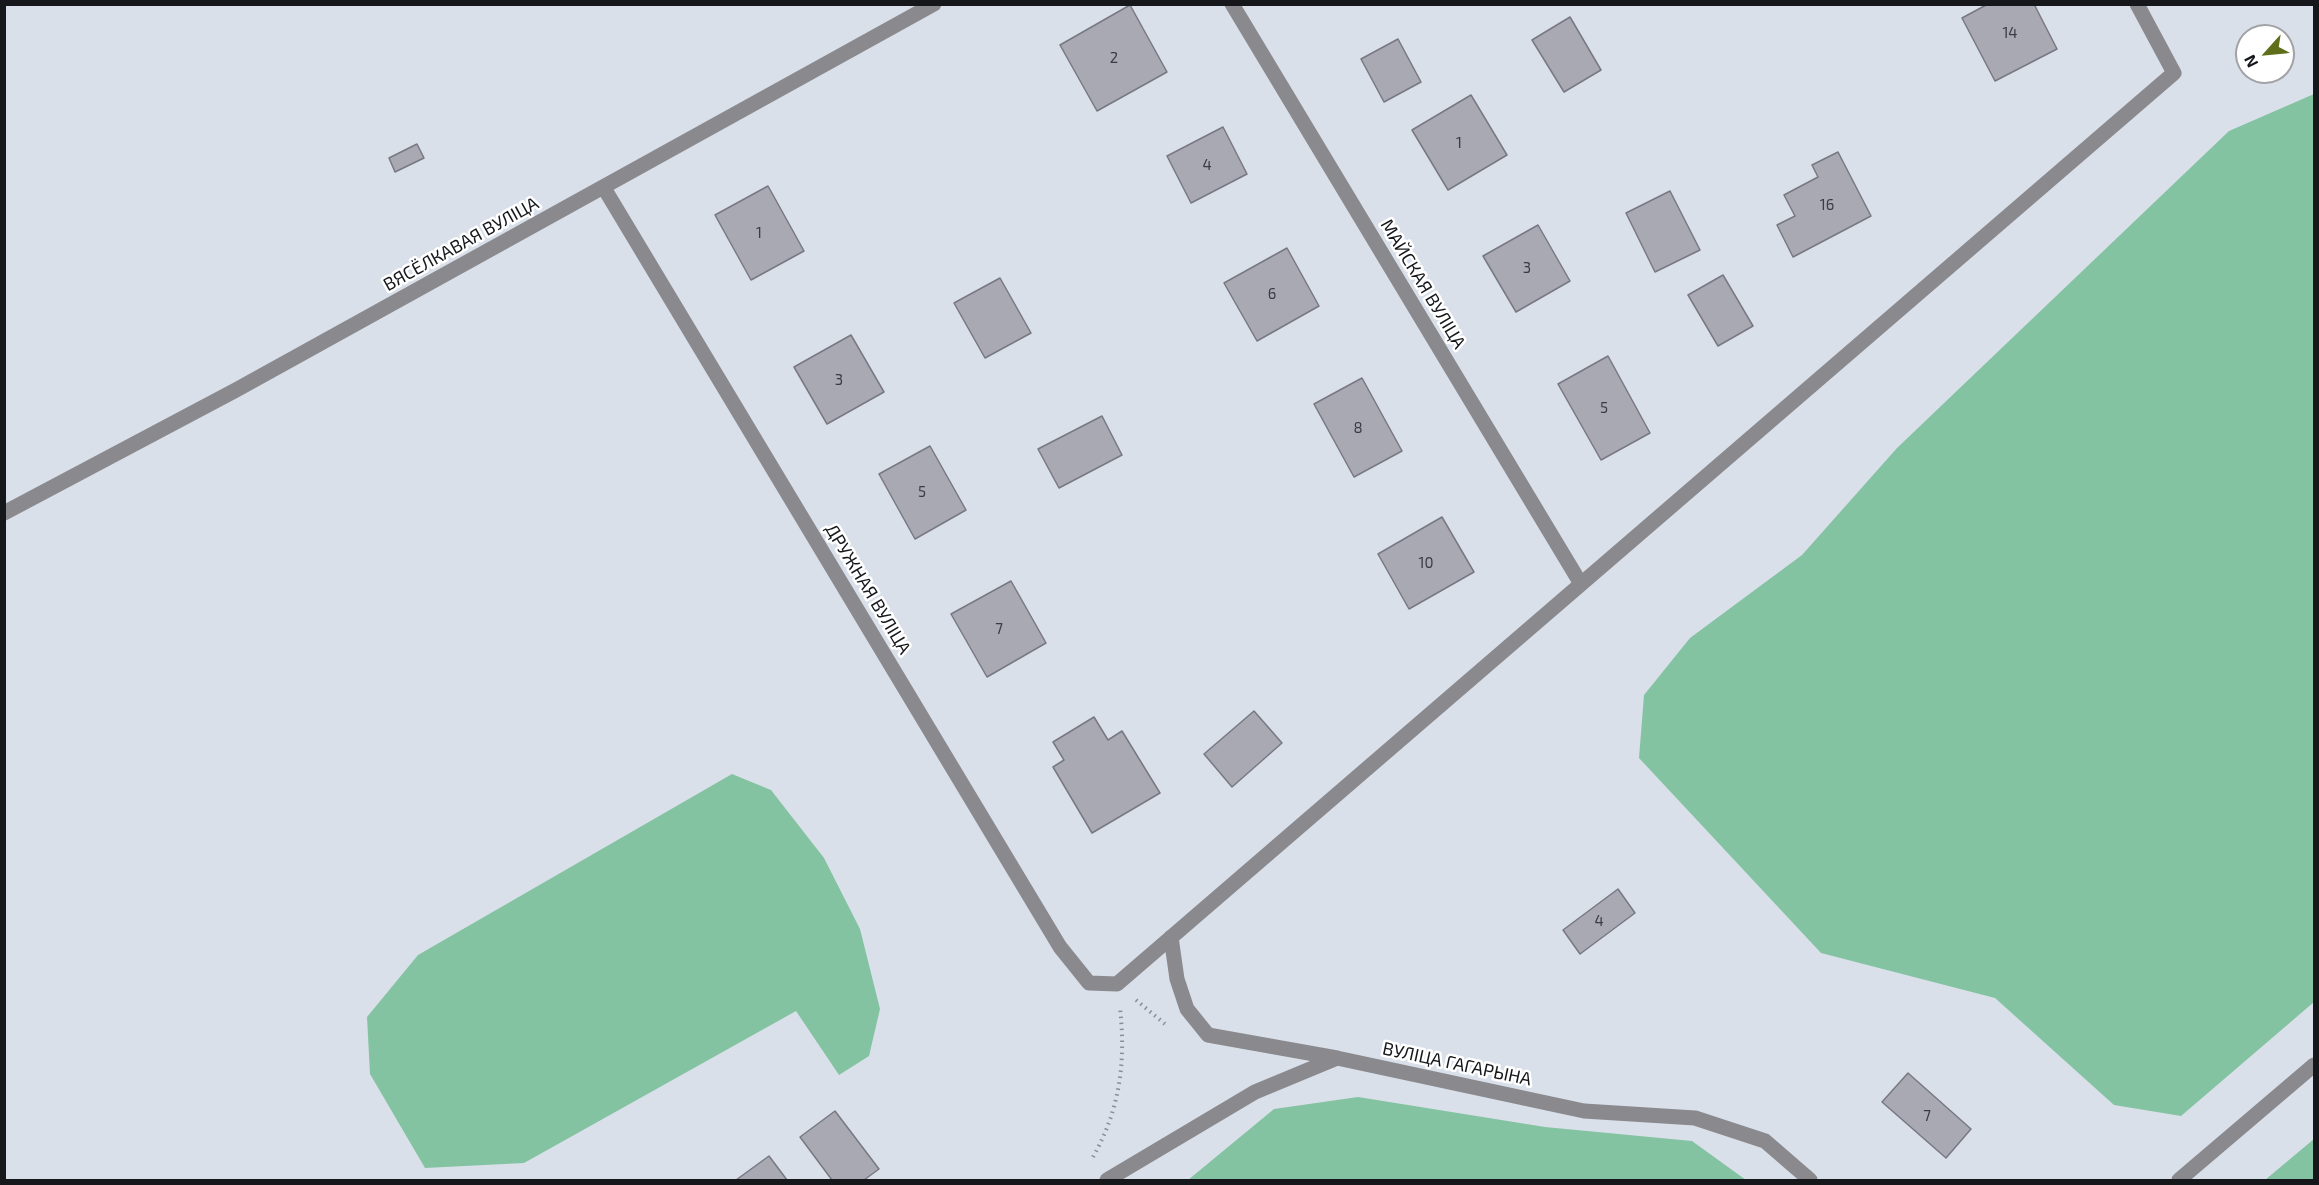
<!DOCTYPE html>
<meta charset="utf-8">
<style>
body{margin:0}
#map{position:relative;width:2319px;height:1185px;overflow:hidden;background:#d9e0ea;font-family:"Exo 2",sans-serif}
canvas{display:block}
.frame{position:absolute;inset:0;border:6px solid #15171b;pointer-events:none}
.north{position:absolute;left:2235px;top:24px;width:60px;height:60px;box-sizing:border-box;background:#fff;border:2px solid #a1a2a4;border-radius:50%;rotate:243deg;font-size:16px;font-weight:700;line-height:24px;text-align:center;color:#15171b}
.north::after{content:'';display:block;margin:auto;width:21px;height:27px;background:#5e6e1a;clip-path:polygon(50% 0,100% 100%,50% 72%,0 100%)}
</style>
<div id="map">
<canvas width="2319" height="1185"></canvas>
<div class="frame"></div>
<div class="north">N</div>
</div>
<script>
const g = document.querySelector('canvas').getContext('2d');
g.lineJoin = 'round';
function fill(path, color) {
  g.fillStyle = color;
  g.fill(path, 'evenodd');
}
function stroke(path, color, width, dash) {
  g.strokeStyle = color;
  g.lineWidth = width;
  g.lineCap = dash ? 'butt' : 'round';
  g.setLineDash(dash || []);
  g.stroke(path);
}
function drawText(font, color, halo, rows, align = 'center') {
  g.font = font + ' "Exo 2",sans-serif';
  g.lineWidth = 5;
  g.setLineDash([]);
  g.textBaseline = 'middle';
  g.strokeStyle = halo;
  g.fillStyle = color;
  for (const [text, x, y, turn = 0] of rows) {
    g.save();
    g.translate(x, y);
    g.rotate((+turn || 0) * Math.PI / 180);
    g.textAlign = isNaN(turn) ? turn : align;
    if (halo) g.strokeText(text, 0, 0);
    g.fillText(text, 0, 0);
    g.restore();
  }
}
const green = new Path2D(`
 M2314,94V1002L2181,1116L2114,1105L1995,998L1821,953L1639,758L1644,695L1690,638L1802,555L1897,448L2229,131Z
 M732,774L771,790L824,858L860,929L880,1009L869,1056L839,1075L796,1011L524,1163L425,1168L370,1074L367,1017L418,955Z
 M1358,1097L1545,1127L1692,1141L1746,1180H1188L1274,1109Z
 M2314,1139V1180H2265Z`);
const building = new Path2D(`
 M1988,4H2034L2057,49L1995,81L1962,18Z
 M1130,5L1167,72L1097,111L1060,45Z
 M1570,17L1601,70L1564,92L1532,40Z
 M1398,39L1421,82L1384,102L1361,59Z
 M1471,95L1507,155L1448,190L1412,130Z
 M1223,127L1247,174L1191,203L1167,156Z
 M417,144L424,158L395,172L389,158Z
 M1838,152L1871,216L1793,257L1777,225L1795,216L1784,195L1818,177L1812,165Z
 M768,186L804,251L751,280L715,215Z
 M1670,191L1700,250L1655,272L1626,213Z
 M1538,225L1570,281L1516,312L1483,256Z
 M1287,248L1319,306L1257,341L1224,283Z
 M1723,275L1753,326L1718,346L1688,295Z
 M1000,278L1031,333L985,358L954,303Z
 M851,335L884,392L827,424L794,367Z
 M1608,356L1650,433L1601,460L1558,384Z
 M1362,378L1402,451L1354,477L1314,404Z
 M1102,416L1122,455L1059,488L1038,449Z
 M930,446L966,510L915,539L879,474Z
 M1442,517L1474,572L1409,609L1378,554Z
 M1011,581L1046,643L987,677L951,614Z
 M1254,711L1282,743L1232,787L1204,754Z
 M1094,717L1108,740L1122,731L1160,793L1092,833L1053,767L1064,760L1053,742Z
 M1618,889L1635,913L1580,954L1563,930Z
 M1908,1073L1971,1129L1946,1158L1882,1102Z
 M835,1111L879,1169L864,1180H832L800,1137Z
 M769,1156L787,1180H736Z`);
const path = new Path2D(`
 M1136,1000L1165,1024
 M1093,1157C1120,1109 1126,1062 1120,1008`);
const minor = new Path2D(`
 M1232,4L1581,584
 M604,188L1060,947L1089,983L1117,984L2174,73L2137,4
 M4,513L236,390L934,4
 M1171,937L1177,979L1187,1009L1208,1035L1337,1058
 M1107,1180L1255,1092L1337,1058L1584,1111L1695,1118L1765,1141L1810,1180
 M2179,1180L2314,1065`);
const numberNames = [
 ["14",2010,33],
 ["2",1114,58],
 ["1",1459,143],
 ["4",1207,165],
 ["16",1827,205],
 ["1",759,233],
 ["3",1527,268],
 ["6",1272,294],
 ["3",839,380],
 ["5",1604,408],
 ["8",1358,428],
 ["5",922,492],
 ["10",1426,563],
 ["7",999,629],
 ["4",1599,921],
 ["7",1927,1116]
];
const streetNames = [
 ["ВЯСЁЛКАВАЯ ВУЛІЦА",461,244,-29],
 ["МАЙСКАЯ ВУЛІЦА",1423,284,59],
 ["ДРУЖНАЯ ВУЛІЦА",868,589,59],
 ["ВУЛІЦА ГАГАРЫНА",1457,1064,12]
];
fill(green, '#84c3a2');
fill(building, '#a9a9b4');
stroke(building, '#787882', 1.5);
stroke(path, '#8a8f96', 4, [1.5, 4.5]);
stroke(minor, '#8a898e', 15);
drawText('15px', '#3a3c41', null, numberNames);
drawText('18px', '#15171b', '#fff', streetNames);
</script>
